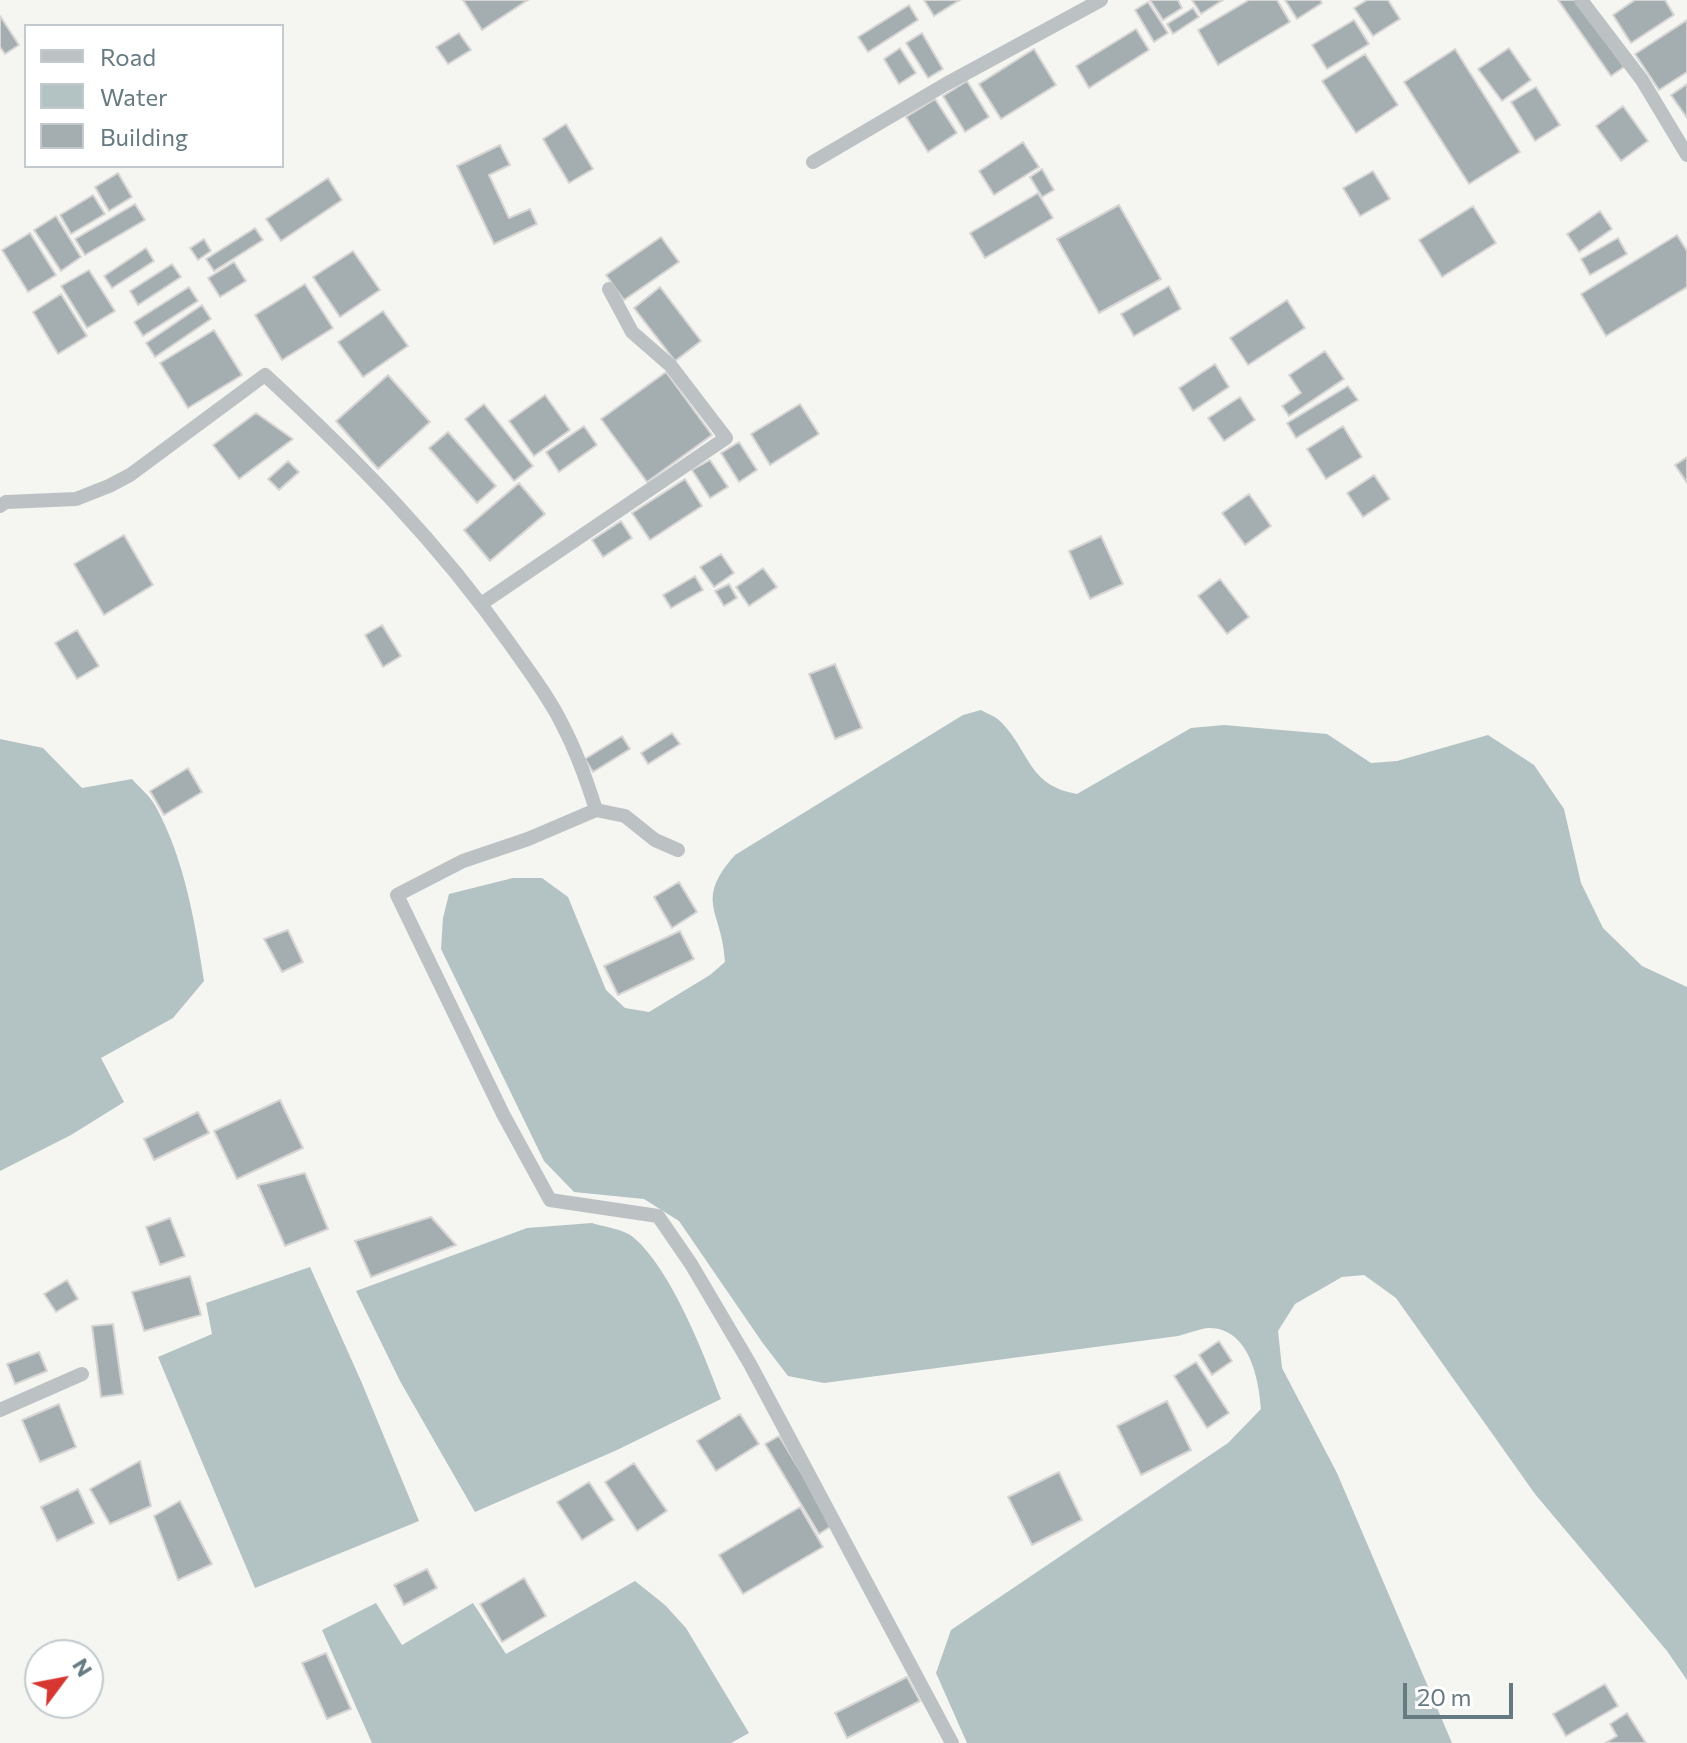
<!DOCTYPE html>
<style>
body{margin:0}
#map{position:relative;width:1687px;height:1743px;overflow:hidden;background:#f5f5f2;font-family:Commissioner,sans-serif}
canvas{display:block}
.legend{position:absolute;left:24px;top:24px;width:260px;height:144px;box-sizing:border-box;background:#fff;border:2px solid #c2cacd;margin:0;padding:10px 14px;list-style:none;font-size:24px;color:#667a81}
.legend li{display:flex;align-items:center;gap:16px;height:40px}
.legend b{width:40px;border:2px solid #c2cacd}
.north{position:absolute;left:24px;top:1639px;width:80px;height:80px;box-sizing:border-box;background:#fff;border:2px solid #c2cacd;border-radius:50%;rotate:58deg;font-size:22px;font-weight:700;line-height:32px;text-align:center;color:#667a81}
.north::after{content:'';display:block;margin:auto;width:28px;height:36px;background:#d63831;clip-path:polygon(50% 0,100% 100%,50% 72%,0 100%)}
.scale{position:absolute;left:1403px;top:1683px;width:110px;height:36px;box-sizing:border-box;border:4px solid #667a81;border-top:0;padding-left:10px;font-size:24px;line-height:28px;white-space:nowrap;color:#667a81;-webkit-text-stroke:6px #fff;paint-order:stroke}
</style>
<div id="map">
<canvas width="1687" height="1743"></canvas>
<ul class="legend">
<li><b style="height:10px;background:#bcc2c4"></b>Road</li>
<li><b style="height:22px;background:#b3c2c3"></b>Water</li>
<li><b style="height:22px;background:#a4aeb1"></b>Building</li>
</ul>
<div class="north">N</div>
<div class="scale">20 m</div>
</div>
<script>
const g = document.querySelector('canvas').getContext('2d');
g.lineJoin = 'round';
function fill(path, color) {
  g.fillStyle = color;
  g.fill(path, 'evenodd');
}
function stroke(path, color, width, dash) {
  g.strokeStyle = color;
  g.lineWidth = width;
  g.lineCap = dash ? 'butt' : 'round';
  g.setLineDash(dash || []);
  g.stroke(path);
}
const water = new Path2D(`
 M981,710C988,714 997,717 1002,723C1031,754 1028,785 1077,794L1191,728L1224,725L1327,734L1371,763L1397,761L1488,735L1534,765L1564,809L1581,883L1603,928L1642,966L1687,987V1680L1667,1651L1535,1494L1396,1298L1364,1275L1342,1277L1295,1304L1278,1331L1282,1368L1337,1473L1452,1743H967L936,1673L951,1630L1228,1443L1261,1409C1259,1379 1249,1327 1208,1328C1198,1329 1187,1334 1178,1336L824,1383L788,1376L762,1342L679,1221L644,1199L574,1192L544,1161L441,949L443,918L449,894L513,878H542L568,897L606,990L625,1008L649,1012L710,975L725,962C723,911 693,902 735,855L963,715Z
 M0,739L43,748L82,788L132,779C140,788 151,797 156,807C185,861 195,922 204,981L173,1018L101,1058L124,1102L71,1135L0,1171Z
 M592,1223C604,1227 623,1229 633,1237C671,1269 703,1352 721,1399L617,1450L475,1512L400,1381L356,1291L527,1228Z
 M310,1267L361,1381L419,1521L255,1588L158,1357L212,1334L206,1303Z
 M635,1581L665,1605L686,1628L749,1733L731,1743H372L322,1630L376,1603L402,1645L473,1603L506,1654Z`);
const building = new Path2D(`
 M463,0H528L482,30Z
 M924,0H960L934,16Z
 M1150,0H1178L1182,8L1163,20Z
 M1192,0H1223L1201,14Z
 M1249,0H1277L1290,22L1218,65L1198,30Z
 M1285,0H1320L1322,3L1297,19Z
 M1367,0H1388L1400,19L1373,36L1354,8Z
 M1558,0H1578L1624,67L1611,76Z
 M1635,0H1665L1674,15L1631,43L1613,15Z
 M1148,2L1168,33L1154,42L1135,10Z
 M909,5L918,20L868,52L858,37Z
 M1193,8L1199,17L1173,34L1167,24Z
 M0,16L19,45L5,54L0,47Z
 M1354,20L1369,44L1327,69L1312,45Z
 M1687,20V72L1659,90L1635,54Z
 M1136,29L1149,50L1089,88L1076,66Z
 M459,33L471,50L448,64L436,47Z
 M922,33L943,69L928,78L906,43Z
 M900,48L916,73L899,84L884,59Z
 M1509,48L1531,80L1502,101L1478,69Z
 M1034,49L1056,85L1001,119L979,84Z
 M1455,49L1520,152L1469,184L1404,82Z
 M1365,54L1398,105L1356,133L1322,81Z
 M967,81L989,117L965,132L943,96Z
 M1687,84V118L1671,95Z
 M1536,87L1560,125L1535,141L1511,102Z
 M935,99L957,133L928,152L906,117Z
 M1623,106L1648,141L1621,161L1596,126Z
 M566,124L593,169L569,183L543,139Z
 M1023,142L1039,167L994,195L979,171Z
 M500,145L510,165L489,175L509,218L530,209L537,224L494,244L457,166Z
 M1042,169L1054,190L1042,197L1030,177Z
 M1373,171L1390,199L1360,216L1343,188Z
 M118,173L132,197L109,211L95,187Z
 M328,178L342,200L281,241L266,219Z
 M1038,193L1053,218L985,258L970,233Z
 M93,195L105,214L71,234L60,215Z
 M135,204L145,220L85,255L75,239Z
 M1119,205L1161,279L1099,313L1057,239Z
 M1473,206L1496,243L1442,277L1419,240Z
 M1600,211L1612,229L1579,252L1567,234Z
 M56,216L81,257L61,271L34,230Z
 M255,228L263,240L214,271L206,259Z
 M30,233L56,275L28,292L2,250Z
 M1677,235L1687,251V287L1606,336L1581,294Z
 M661,237L679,262L624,300L606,275Z
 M1618,238L1627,254L1590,275L1581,259Z
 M204,239L211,251L198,260L190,248Z
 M146,248L154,261L112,288L104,276Z
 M353,251L380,290L340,317L313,277Z
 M234,262L246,281L220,297L208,278Z
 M172,264L181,277L138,305L130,291Z
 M89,270L115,311L87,328L61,286Z
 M305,284L333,328L282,360L255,315Z
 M1169,286L1181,309L1134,336L1121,314Z
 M189,287L198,301L143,336L134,322Z
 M660,287L701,341L675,361L634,308Z
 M61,294L87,336L58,354L33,312Z
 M1287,300L1305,328L1248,365L1230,338Z
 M202,305L211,319L155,357L146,343Z
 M383,311L408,346L363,377L338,342Z
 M214,330L242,375L188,408L160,363Z
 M1325,351L1344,379L1289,416L1282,406L1301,393L1289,375Z
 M1215,364L1229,387L1193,411L1179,388Z
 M666,372L712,435L647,482L601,419Z
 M388,375L430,422L378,469L336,421Z
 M1348,386L1358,400L1296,438L1287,423Z
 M545,395L570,430L534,456L509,421Z
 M1240,397L1255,420L1224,441L1208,418Z
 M484,404L533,466L514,481L465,419Z
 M800,404L819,434L770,465L751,434Z
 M256,413L293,439L239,479L213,445Z
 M584,426L597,445L559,472L546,452Z
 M1343,426L1362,457L1326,479L1307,449Z
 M448,432L496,486L477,503L429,448Z
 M739,442L757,470L739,482L721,453Z
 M1687,457V483L1675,465Z
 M710,460L728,487L710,498L692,470Z
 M288,461L299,472L279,490L268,479Z
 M1374,475L1390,499L1363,517L1347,493Z
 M685,479L702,506L650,540L632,513Z
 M519,483L545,514L490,561L464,530Z
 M1249,494L1271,526L1245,545L1222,513Z
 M621,521L632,538L603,557L592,540Z
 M124,535L153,585L104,615L74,564Z
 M1101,536L1123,584L1090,599L1069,551Z
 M721,554L734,573L714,587L700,567Z
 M763,568L777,587L749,606L736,587Z
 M695,576L703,590L671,608L663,595Z
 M1220,579L1249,617L1227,634L1198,596Z
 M729,584L737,598L724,606L715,591Z
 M382,625L401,656L383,667L365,635Z
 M77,630L99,666L77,679L55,643Z
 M835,664L862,728L835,739L809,674Z
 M672,733L680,744L648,764L641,753Z
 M622,736L630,749L593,772L585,759Z
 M188,768L202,792L164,815L150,791Z
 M679,882L697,912L672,928L654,897Z
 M288,930L303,962L282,972L264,939Z
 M680,931L694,959L618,995L604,966Z
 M280,1100L303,1148L237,1179L214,1131Z
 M198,1112L209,1133L154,1160L144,1139Z
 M305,1173L328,1229L285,1246L258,1185Z
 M431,1217L456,1245L371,1277L355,1241Z
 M170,1218L185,1256L160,1265L146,1227Z
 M190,1276L201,1315L144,1331L132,1292Z
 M67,1280L78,1299L56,1312L44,1294Z
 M113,1324L123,1394L101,1397L92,1326Z
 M1219,1341L1232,1361L1212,1375L1199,1355Z
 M39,1352L47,1371L15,1384L7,1364Z
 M1196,1362L1229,1413L1207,1428L1174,1376Z
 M1167,1401L1191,1450L1141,1475L1117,1426Z
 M59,1404L76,1447L40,1462L22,1420Z
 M740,1414L759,1444L716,1471L697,1441Z
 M779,1436L833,1525L819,1534L765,1444Z
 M140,1461L151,1506L110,1524L90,1489Z
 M634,1463L667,1511L637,1531L605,1482Z
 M1059,1472L1082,1520L1032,1545L1008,1497Z
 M589,1482L614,1520L582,1540L557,1502Z
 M78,1489L94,1523L57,1541L41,1507Z
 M180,1501L212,1564L178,1580L154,1516Z
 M800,1507L823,1547L743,1594L719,1555Z
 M427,1569L437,1588L404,1605L394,1585Z
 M524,1578L546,1616L502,1642L480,1604Z
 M326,1653L351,1709L327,1719L302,1663Z
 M907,1677L920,1701L847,1738L835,1713Z
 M1605,1684L1618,1706L1566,1736L1553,1714Z
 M1627,1713L1646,1743H1605L1617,1736L1610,1724Z`);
const minor = new Path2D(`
 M1581,0L1642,80L1687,155
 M813,162L946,84L1101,0
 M0,506L6,502L76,499L109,486L130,475L265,375C357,460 438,542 510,644C528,670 549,697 563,726C577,753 587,781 596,810L528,839L463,861L397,895L503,1114L550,1200L658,1216L691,1264L750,1364L952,1743
 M481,604L726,438L671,366L632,332L609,289
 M596,810L625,816L655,840L678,850
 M0,1410L82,1374`);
fill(water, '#b3c2c3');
fill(building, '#a4aeb1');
stroke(building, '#d7d6d5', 2);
stroke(minor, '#bcc2c4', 14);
</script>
